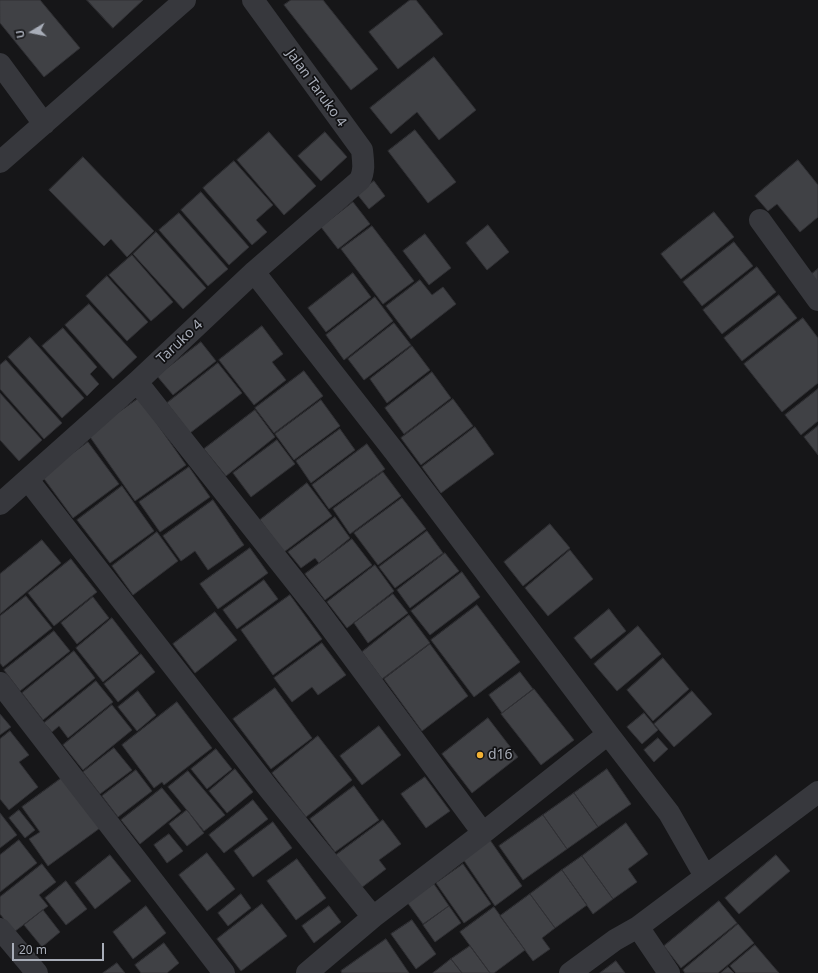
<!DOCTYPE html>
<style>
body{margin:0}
#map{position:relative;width:818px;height:973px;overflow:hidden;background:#161618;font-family:"Noto Sans",sans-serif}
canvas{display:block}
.north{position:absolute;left:12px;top:12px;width:40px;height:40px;-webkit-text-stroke:3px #111113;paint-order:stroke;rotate:260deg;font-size:11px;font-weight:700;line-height:16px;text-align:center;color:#a8adb8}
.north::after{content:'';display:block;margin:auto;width:14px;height:18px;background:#a8adb8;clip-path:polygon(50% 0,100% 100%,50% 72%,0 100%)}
.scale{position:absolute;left:12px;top:943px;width:92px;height:18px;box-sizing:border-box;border:2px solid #a8adb8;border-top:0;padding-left:5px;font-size:12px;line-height:14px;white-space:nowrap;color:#a8adb8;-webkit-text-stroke:3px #111113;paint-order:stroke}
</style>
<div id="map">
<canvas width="818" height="973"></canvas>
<div class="north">U</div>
<div class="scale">20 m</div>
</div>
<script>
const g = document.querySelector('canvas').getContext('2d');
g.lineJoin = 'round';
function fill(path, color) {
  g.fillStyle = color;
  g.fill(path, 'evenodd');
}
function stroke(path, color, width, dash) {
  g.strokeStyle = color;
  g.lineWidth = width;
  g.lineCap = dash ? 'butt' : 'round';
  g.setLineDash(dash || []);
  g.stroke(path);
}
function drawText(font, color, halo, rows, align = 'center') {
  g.font = font + ' "Noto Sans",sans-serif';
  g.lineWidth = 3.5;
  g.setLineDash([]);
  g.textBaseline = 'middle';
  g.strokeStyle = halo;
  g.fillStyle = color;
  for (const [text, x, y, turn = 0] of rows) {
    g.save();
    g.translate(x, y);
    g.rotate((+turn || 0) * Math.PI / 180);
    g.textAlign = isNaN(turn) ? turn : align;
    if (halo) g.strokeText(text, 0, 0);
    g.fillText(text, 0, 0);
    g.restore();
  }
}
const building = new Path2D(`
 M0,0H40L80,48L44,77L0,23Z
 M87,0H143L113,28Z
 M291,0H323L378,69L351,90L284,5Z
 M410,0H416L443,34L398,69L369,32Z
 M434,57L476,110L439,140L417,112L391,134L370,108Z
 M415,130L456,182L428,203L388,151Z
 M269,132L316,186L284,215L237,160Z
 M325,132L347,157L321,181L298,156Z
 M83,157L154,231L127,257L111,239L104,246L49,190Z
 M798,160L818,185V217L800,232L777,204L768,211L755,196Z
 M234,161L273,205L256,220L267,232L252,245L203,188Z
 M374,181L385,196L369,209L357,194Z
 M201,192L249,247L229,265L181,210Z
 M353,202L370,224L338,249L321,227Z
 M714,212L734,237L681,279L661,254Z
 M179,213L228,269L208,286L159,230Z
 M488,225L509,252L487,270L466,243Z
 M372,226L414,281L383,304L341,249Z
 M156,232L206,288L183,309L133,254Z
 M425,234L451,268L429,285L403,251Z
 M734,242L753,266L702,306L683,282Z
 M132,255L173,302L151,321L109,275Z
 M757,267L776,292L722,334L703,310Z
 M818,269V288L809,276Z
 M353,273L371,297L326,332L308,308Z
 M107,276L148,322L127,341L86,296Z
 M420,280L432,295L443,287L456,304L411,339L386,306Z
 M779,295L797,318L742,361L724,338Z
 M375,297L393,321L344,360L326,335Z
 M89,304L137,357L113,379L65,325Z
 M803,318L818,338V383L782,412L744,364Z
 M394,323L411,345L364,380L348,359Z
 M262,326L283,354L272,362L286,380L254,405L219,360Z
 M63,328L97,367L90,374L99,384L87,396L42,346Z
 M30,337L84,398L62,418L8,357Z
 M201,342L216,361L173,395L157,376Z
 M412,346L430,370L387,403L370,379Z
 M6,360L62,423L44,439L0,389V365Z
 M218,363L242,393L190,433L167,403Z
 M304,371L323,396L274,433L255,408Z
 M432,372L451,398L404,434L385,408Z
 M818,389V421L801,435L785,415Z
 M0,393L42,440L19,461L0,440Z
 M139,398L186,465L135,501L88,434Z
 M453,399L473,426L421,465L401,438Z
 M321,400L340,426L294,460L275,434Z
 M255,410L275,437L226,476L204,449Z
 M818,426V455L804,437Z
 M475,427L494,454L441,493L422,467Z
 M340,429L355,450L311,483L296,461Z
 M277,440L295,464L251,497L233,473Z
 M88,442L119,484L73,518L42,476Z
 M367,444L385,469L329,509L312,485Z
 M189,467L210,497L160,532L139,502Z
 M383,472L401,496L350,534L333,509Z
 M307,483L332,516L284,552L260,520Z
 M122,486L154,531L110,563L77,520Z
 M402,498L426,529L378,565L354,533Z
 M213,500L244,545L208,570L195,551L181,561L163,536Z
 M335,517L350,538L319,563L315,558L301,568L288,552Z
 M550,524L570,548L523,586L504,562Z
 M427,531L443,553L395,588L379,567Z
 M157,532L178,561L133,595L112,566Z
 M352,539L372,565L325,600L305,574Z
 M42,540L61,563L0,614V574Z
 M250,548L268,573L218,609L200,584Z
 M570,550L593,579L548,616L525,588Z
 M445,553L459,571L410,608L397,590Z
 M71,559L97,592L54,626L28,593Z
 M375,565L394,591L347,628L327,602Z
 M462,572L480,597L430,635L411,611Z
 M264,580L278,599L237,629L223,610Z
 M393,594L408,613L368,643L354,623Z
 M290,595L322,639L273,675L241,630Z
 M26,596L52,628L3,667L0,663V616Z
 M93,597L109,618L77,644L61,623Z
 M477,605L520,662L474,697L431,640Z
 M609,609L626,631L591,659L574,638Z
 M215,612L237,640L195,673L173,644Z
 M409,615L430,643L382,679L362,652Z
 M112,618L139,653L103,682L76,648Z
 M638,626L661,654L617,691L594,664Z
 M54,631L70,651L20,691L4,670Z
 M322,643L346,675L318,695L312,687L292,702L274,678Z
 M430,644L468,696L422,731L384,679Z
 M74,651L95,678L43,720L22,693Z
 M141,654L155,672L118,702L104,684Z
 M663,658L689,689L653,721L627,690Z
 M520,672L533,689L502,713L489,695Z
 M96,681L113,702L68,738L59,726L52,732L44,723Z
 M275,688L312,738L271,769L233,719Z
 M534,689L574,740L541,765L501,714Z
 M138,691L156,715L137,731L118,707Z
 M692,691L712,714L674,747L654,724Z
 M177,702L212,748L164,785L162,782L154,788L122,745Z
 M112,705L132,730L83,770L63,745Z
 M644,713L658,730L642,744L627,727Z
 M0,714L11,727L0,735Z
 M488,718L518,757L472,793L442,754Z
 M379,726L401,755L362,785L340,756Z
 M10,731L29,755L19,762L38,787L9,810L0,799V739Z
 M318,736L352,780L306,817L272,773Z
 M658,738L668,749L654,762L644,750Z
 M114,748L132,770L100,794L83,772Z
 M216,749L232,769L207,789L191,769Z
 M235,769L253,792L227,813L209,791Z
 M607,769L631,804L598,827L574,793Z
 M136,770L152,791L118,817L102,796Z
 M188,771L225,815L204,831L168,787Z
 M63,777L100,828L48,866L29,839L40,832L22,807Z
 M425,777L450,811L426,828L401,794Z
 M354,786L379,820L335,852L310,819Z
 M162,788L181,811L140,844L121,820Z
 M574,793L598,827L567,849L543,815Z
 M253,800L268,819L224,853L209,835Z
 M19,810L35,830L25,838L9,818Z
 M187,810L204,833L187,846L169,824Z
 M0,813L17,835L0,848Z
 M543,815L567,849L523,880L499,846Z
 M383,820L401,844L379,860L386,869L361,888L336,855Z
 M273,822L292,848L253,877L234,851Z
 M626,823L648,854L628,869L637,882L613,899L582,856Z
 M169,834L183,851L167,863L154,845Z
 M19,840L37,863L0,892V855Z
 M490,840L522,886L495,906L463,859Z
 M207,853L235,889L207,911L179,875Z
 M110,855L131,881L95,909L75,883Z
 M776,855L790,871L739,914L725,898Z
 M582,856L613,899L593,914L562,870Z
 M297,859L326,898L296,920L267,881Z
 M42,864L56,882L39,895L48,906L14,932L0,914V897Z
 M463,864L491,904L464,923L436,883Z
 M562,870L587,905L555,928L530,894Z
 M66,881L87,909L66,925L45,898Z
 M434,884L449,906L423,924L407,902Z
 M241,894L251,908L228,926L218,913Z
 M530,894L555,928L542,938L550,949L533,961L500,916Z
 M719,901L737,923L681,968L664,946Z
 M262,904L287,936L241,971L217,939Z
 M146,906L166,933L133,959L113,932Z
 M329,906L341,922L314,943L302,926Z
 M449,906L461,923L435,942L423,925Z
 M494,907L525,950L494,973H490L460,932Z
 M43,910L60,932L42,947L24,925Z
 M412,920L436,954L416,969L391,934Z
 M738,924L754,943L718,973H685L683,970Z
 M386,939L409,973H342L341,971Z
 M164,943L179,963L167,973H141L135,965Z
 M755,945L779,973H736L730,966Z
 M470,946L490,973H462L451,959Z
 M451,959L462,973H433Z
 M616,961L625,973H600Z
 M117,963L125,973H103Z
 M728,967L734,973H721Z`);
const minor = new Path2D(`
 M0,64L44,124
 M0,162L185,0
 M760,220L818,300
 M254,272L394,451L608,734L669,813L705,876
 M137,382L317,609L483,833
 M28,480L269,789L373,917
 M0,504L137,382L254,272L360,180C365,170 363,161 362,150L253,0
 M0,683L224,973
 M0,929L37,973
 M307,973L373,917L483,833L608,734
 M570,973L615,940L638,927
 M669,973L638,927L818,792`);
const markers = [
 [480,755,4,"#f2b134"]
];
const streetNames = [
 ["Jalan Taruko 4",316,88,54],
 ["Taruko 4",180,342,-43]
];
const poiNames = [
 ["d16",488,755]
];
fill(building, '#404145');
stroke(building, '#303034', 1);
stroke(minor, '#37383d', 22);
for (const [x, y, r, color] of markers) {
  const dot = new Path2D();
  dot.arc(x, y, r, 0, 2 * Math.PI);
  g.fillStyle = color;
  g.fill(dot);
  stroke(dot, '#111113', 1.5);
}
drawText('14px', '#a8adb8', '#111113', streetNames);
drawText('14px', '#a8adb8', '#111113', poiNames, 'left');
</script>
